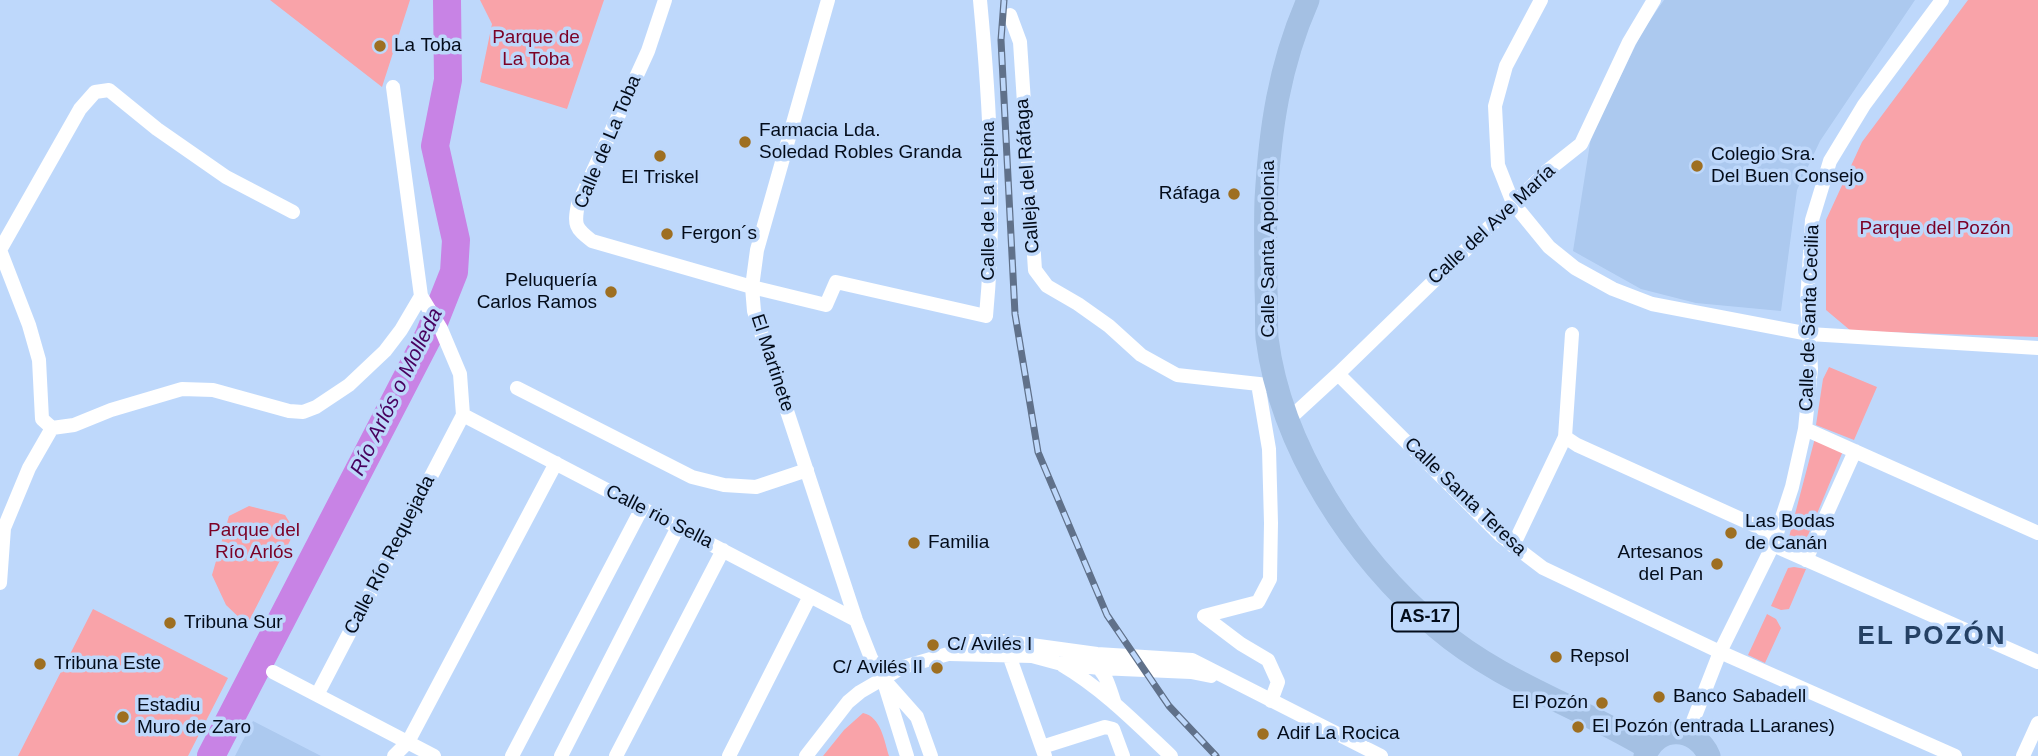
<!DOCTYPE html>
<meta charset="utf-8">
<style>
body{margin:0}
canvas{display:block;background:#bed8fb}
</style>
<canvas width="2038" height="756"></canvas>
<script>
const g = document.querySelector('canvas').getContext('2d');
g.lineJoin = 'round';
function fill(path, color) {
  g.fillStyle = color;
  g.fill(path, 'evenodd');
}
function stroke(path, color, width, dash) {
  g.strokeStyle = color;
  g.lineWidth = width;
  g.lineCap = dash ? 'butt' : 'round';
  g.setLineDash(dash || []);
  g.stroke(path);
}
function drawText(font, color, halo, rows, align = 'center') {
  g.font = font + ' Arial,sans-serif';
  g.lineWidth = 7;
  g.setLineDash([]);
  g.textBaseline = 'middle';
  g.strokeStyle = halo;
  g.fillStyle = color;
  for (const [text, x, y, turn = 0] of rows) {
    g.save();
    g.translate(x, y);
    g.rotate((+turn || 0) * Math.PI / 180);
    g.textAlign = isNaN(turn) ? turn : align;
    if (halo) g.strokeText(text, 0, 0);
    g.fillText(text, 0, 0);
    g.restore();
  }
}
const built = new Path2D(`
 M1664,0H1915L1820,141L1797,190L1781,311L1696,303L1641,289L1573,251L1591,137L1643,30Z
 M253,721L321,756H235Z`);
const green = new Path2D(`
 M270,0H410L382,87Z
 M480,0H604L567,109L480,82L492,24Z
 M1968,0H2038V337L1851,331L1826,310V220L1862,142Z
 M1829,367L1877,387L1854,440L1816,425L1823,379Z
 M1815,438L1843,451L1804,545L1789,537Z
 M249,506L285,515L295,531L247,625L226,605L212,575L229,516Z
 M1794,567L1806,569L1789,609L1781,610L1771,606L1788,568Z
 M93,609L228,678L188,756H18Z
 M1767,614L1776,619L1781,628L1765,663L1748,655Z
 M863,713C881,717 884,740 889,756H823L844,730Z`);
const river = new Path2D(`
 M211,756L429,335L454,272L456,240L435,146L448,80L447,0`);
const minor = new Path2D(`
 M665,0L648,51L578,204C574,225 575,228 592,241L752,287L826,305L836,282L986,316C996,211 990,105 980,0
 M828,0L757,250L752,287L754,311L856,620L871,658L883,679L907,756
 M1541,0L1506,66L1495,106L1498,165L1513,203L1549,247L1575,268L1613,289L1652,304L1809,334L2038,348
 M1010,15L1020,42L1035,270L1047,286L1078,304L1109,326L1141,355L1177,375L1277,386
 M393,87L421,296L441,329L460,374L463,415
 M293,212L226,177L157,129L109,90L95,92L80,109L0,250L29,325L39,360L42,419L52,428L74,425L111,410L182,389L213,390L289,411L303,412L316,407L349,385L385,351L401,330L421,296
 M1572,334L1565,437L1577,445L1776,535
 M1338,374L1501,536L1543,568L1720,652L1955,756
 M1258,384L1269,449L1271,523L1270,579L1258,602L1204,616L1241,644L1268,660L1278,682L1271,701
 M517,388L692,477L724,485L756,487L807,470
 M463,415L856,620
 M1288,420L1338,374L1547,171L1581,144L1629,42L1654,0
 M1805,429L2038,533
 M1773,545L2038,662
 M1513,546L1565,437
 M1806,560L1855,451
 M0,583L4,528L29,468L52,428
 M950,654L1032,656L1058,663L1099,668L1191,672L1211,676
 M1009,655L1045,756
 M1062,665C1103,689 1137,724 1171,756
 M1094,665C1107,672 1110,691 1115,704
 M273,672L434,756
 M886,682L917,717L931,756
 M317,695L463,415
 M1688,734L1720,652L1773,545L1792,487L1805,429L1811,369L1807,302L1812,220L1830,161L1864,105L1942,0
 M1042,747L1105,727L1113,729L1123,756
 M394,756L408,742L556,463
 M512,756L642,508
 M561,756L678,527
 M616,756L723,550
 M729,756L810,596
 M806,756L848,702L860,692L903,667L948,654L972,641H1002L1097,654L1192,660L1381,756
 M2023,756L2038,723`);
const primary = new Path2D(`
 M1308,0C1279,66 1270,129 1266,200C1265,230 1266,260 1266,290C1267,306 1266,322 1267,338C1281,448 1354,558 1437,628C1500,682 1579,706 1648,748
 M1645,756C1657,724 1696,726 1709,756`);
const rail = new Path2D(`
 M1004,0L1001,40L1015,314L1038,452L1107,615L1169,706L1216,756`);
const markers = [
 [380,46,7,"#9e6f21"],
 [745,142,7,"#9e6f21"],
 [660,156,7,"#9e6f21"],
 [1697,166,7,"#9e6f21"],
 [1234,194,7,"#9e6f21"],
 [667,234,7,"#9e6f21"],
 [611,292,7,"#9e6f21"],
 [1731,533,7,"#9e6f21"],
 [914,543,7,"#9e6f21"],
 [1717,564,7,"#9e6f21"],
 [170,623,7,"#9e6f21"],
 [933,645,7,"#9e6f21"],
 [1556,657,7,"#9e6f21"],
 [40,664,7,"#9e6f21"],
 [937,668,7,"#9e6f21"],
 [1659,697,7,"#9e6f21"],
 [1602,703,7,"#9e6f21"],
 [123,717,7,"#9e6f21"],
 [1578,727,7,"#9e6f21"],
 [1263,734,7,"#9e6f21"]
];
const shields = [
 [1425,617,66]
];
const shieldNames = [
 ["AS-17",1425,617]
];
const parkNames = [
 ["Parque de",536,38],
 ["La Toba",536,60],
 ["Parque del Pozón",1935,229],
 ["Parque del",254,531],
 ["Río Arlós",254,553]
];
const poiNames = [
 ["La Toba",394,46],
 ["Farmacia Lda.",759,131],
 ["Soledad Robles Granda",759,153],
 ["Colegio Sra.",1711,155],
 ["Del Buen Consejo",1711,177],
 ["El Triskel",660,178,"center"],
 ["Ráfaga",1220,194,"right"],
 ["Fergon´s",681,234],
 ["Peluquería",597,281,"right"],
 ["Carlos Ramos",597,303,"right"],
 ["Las Bodas",1745,522],
 ["de Canán",1745,544],
 ["Familia",928,543],
 ["Artesanos",1703,553,"right"],
 ["del Pan",1703,575,"right"],
 ["Tribuna Sur",184,623],
 ["C/ Avilés I",947,645],
 ["Repsol",1570,657],
 ["Tribuna Este",54,664],
 ["C/ Avilés II",923,668,"right"],
 ["Banco Sabadell",1673,697],
 ["El Pozón",1588,703,"right"],
 ["Estadiu",137,706],
 ["Muro de Zaro",137,728],
 ["El Pozón (entrada LLaranes)",1592,727],
 ["Adif La Rocica",1277,734]
];
const streetNames = [
 ["Calle de La Toba",608,142,-67],
 ["Calleja del Ráfaga",1028,176,-94],
 ["Calle de La Espina",989,201,-90],
 ["Calle del Ave María",1492,225,-43],
 ["Calle Santa Apolonia",1269,249,-90],
 ["Calle de Santa Cecilia",1810,318,-88],
 ["El Martinete",772,363,72],
 ["Calle Santa Teresa",1465,497,44],
 ["Calle rio Sella",659,517,27],
 ["Calle Río Requejada",390,555,-63]
];
const waterNames = [
 ["Río Arlós o Molleda",397,392,-64]
];
const districtNames = [
 ["EL POZÓN",1932,637]
];
fill(built, '#acc9ef');
fill(green, '#f9a3a9');
stroke(river, '#c883e5', 28);
stroke(minor, '#fff', 14);
stroke(primary, '#a4c0e3', 23);
stroke(rail, '#60718a', 7);
stroke(rail, '#bed8fb', 4.5, [13]);
for (const [x, y, r, color] of markers) {
  const dot = new Path2D();
  dot.arc(x, y, r, 0, 2 * Math.PI);
  g.fillStyle = color;
  g.fill(dot);
  stroke(dot, '#bed8fb', 2.5);
}
for (const [x, y, w] of shields) {
  const box = new Path2D();
  box.roundRect(x - w / 2, y - 14.5, w, 29, 5);
  g.fillStyle = '#bed8fb';
  g.fill(box);
  stroke(box, '#030c1a', 2);
}
drawText('bold 18px', '#030c1a', null, shieldNames);
drawText('19px', '#7b0125', '#bed8fb', parkNames);
drawText('19px', '#030c1a', '#bed8fb', poiNames, 'left');
drawText('19px', '#030c1a', '#bed8fb', streetNames);
drawText('italic 21px', '#48015e', '#bed8fb', waterNames);
g.letterSpacing = '2px';
drawText('bold 26px', '#254164', '#bed8fb', districtNames);
g.letterSpacing = '0px';
</script>
